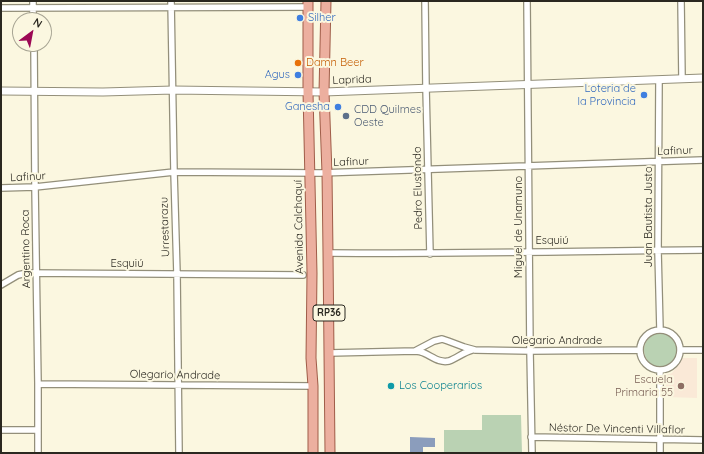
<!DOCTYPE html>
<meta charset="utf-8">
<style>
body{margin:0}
#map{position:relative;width:704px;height:454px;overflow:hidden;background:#fbf7e0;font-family:Quicksand,sans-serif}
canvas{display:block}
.frame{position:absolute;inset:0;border:2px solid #2a2820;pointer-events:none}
.north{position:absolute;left:12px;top:12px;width:40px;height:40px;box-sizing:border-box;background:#fbf7e0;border:1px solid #a7a493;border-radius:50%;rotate:32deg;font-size:11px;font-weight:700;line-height:16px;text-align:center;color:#2a2820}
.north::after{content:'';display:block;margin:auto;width:14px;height:18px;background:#9c0854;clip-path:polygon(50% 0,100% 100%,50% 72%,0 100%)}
</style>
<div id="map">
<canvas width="704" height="454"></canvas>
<div class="frame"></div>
<div class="north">N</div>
</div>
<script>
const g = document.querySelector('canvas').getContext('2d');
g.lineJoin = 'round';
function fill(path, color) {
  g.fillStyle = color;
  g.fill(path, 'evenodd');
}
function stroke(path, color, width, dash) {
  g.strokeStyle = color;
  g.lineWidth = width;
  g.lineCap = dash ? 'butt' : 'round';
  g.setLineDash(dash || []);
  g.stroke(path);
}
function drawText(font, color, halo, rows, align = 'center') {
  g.font = font + ' Quicksand,sans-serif';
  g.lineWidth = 4;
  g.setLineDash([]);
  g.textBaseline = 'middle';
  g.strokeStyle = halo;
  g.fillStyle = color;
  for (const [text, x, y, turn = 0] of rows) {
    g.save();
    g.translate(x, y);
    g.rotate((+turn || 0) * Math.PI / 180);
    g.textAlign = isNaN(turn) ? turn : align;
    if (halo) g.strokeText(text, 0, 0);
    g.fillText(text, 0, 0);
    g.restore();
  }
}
const education = new Path2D(`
 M683,358H697V398L666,397V375L672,373Z`);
const green = new Path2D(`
 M644 350a17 17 0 1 1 34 0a17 17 0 1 1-34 0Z
 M482,415H521L522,453H444V430H482Z`);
const water = new Path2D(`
 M410,437L435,438V447H423V453H410Z`);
const minor = new Path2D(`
 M33,1V20
 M171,1L174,172L177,274L179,453
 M425,1L426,88L430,254
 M527,1L530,351L532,453
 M681,1L682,79
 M1,8L308,7
 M34,44L35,187L38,384V453
 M659,80L658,251L660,330
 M1,188L35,187L174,172L320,173L703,160
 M328,253C453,254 578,251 703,250
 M1,285L18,275L27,273L303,275
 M640 350a20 20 0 1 1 40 0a20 20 0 1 1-40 0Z
 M680,350H703
 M415,351L434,341L442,339L448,341L464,347L475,350L530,351L640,350
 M329,353L415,351C418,351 422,352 424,353C433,357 439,363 449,361C457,358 464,352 472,350
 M38,384L313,386
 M1,430H37
 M531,437L703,440
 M660,453V370`);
const tertiary = new Path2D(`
 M1,91L103,92L173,90L324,92L703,78`);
const primary = new Path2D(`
 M308,1V92L312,273L311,358L313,386V453
 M326,1L324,92L327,173L328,253L330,453`);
const markers = [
 [300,18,4,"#3f7fe0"],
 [298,63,4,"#e8710a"],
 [298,75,4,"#3f7fe0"],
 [644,95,4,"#3f7fe0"],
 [338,107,4,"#3f7fe0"],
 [346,116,4,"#5c6f8a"],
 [391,386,4,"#0f9aa8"],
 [681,386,4,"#8d6e63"]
];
const shields = [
 [329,313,32]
];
const shieldNames = [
 ["RP36",329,313]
];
const shopNames = [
 ["Silher",308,18,"left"],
 ["Agus",290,75],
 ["Loteria de",636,89],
 ["la Provincia",636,102],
 ["Ganesha",330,107]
];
const foodNames = [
 ["Damn Beer",306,63]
];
const streetNames = [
 ["Laprida",352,80,-2],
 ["Lafinur",675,151,-2],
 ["Lafinur",351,162,-2],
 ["Lafinur",28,177,-3],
 ["Pedro Elustondo",418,188,-91],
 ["Juan Bautista Justo",649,217,-90],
 ["Urrestarazu",165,227,-92],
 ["Avenida Calchaquí",299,227,-91],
 ["Miguel de Unamuno",519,227,-90],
 ["Esquiú",552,241],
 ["Argentino Roca",26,249,-91],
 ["Esquiú",127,264],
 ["Olegario Andrade",557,341],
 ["Olegario Andrade",175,375,1],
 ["Néstor De Vincenti Villaflor",617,429,1]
];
const serviceNames = [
 ["CDD Quilmes",354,110],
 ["Oeste",354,123]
];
const educationNames = [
 ["Escuela",673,380],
 ["Primaria 55",673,393]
];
const cultureNames = [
 ["Los Cooperarios",399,386]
];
fill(education, '#fae9d7');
fill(green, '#bad2b3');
fill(water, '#8b9dbc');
stroke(minor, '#938f7a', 8);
stroke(tertiary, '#938f7a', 9);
stroke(primary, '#a05d49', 11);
stroke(minor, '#fff', 5.5);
stroke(tertiary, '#fff', 7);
stroke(primary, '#ecaf9f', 9);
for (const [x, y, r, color] of markers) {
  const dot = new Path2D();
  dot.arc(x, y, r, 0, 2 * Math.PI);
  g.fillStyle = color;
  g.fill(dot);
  stroke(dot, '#fbf7e0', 1.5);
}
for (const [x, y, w] of shields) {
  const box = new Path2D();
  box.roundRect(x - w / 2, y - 8, w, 16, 3);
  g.fillStyle = '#fbf7e0';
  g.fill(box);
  stroke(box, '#2a2820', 1);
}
drawText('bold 10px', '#2a2820', null, shieldNames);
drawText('11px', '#366cbe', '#fbf7e0', shopNames, 'right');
drawText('11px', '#c56008', '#fbf7e0', foodNames, 'left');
drawText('11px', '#2a2820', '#fbf7e0', streetNames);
drawText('11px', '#4e5e75', '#fbf7e0', serviceNames, 'left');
drawText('11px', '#785e54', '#fbf7e0', educationNames, 'right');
drawText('11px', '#0d838f', '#fbf7e0', cultureNames, 'left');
</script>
